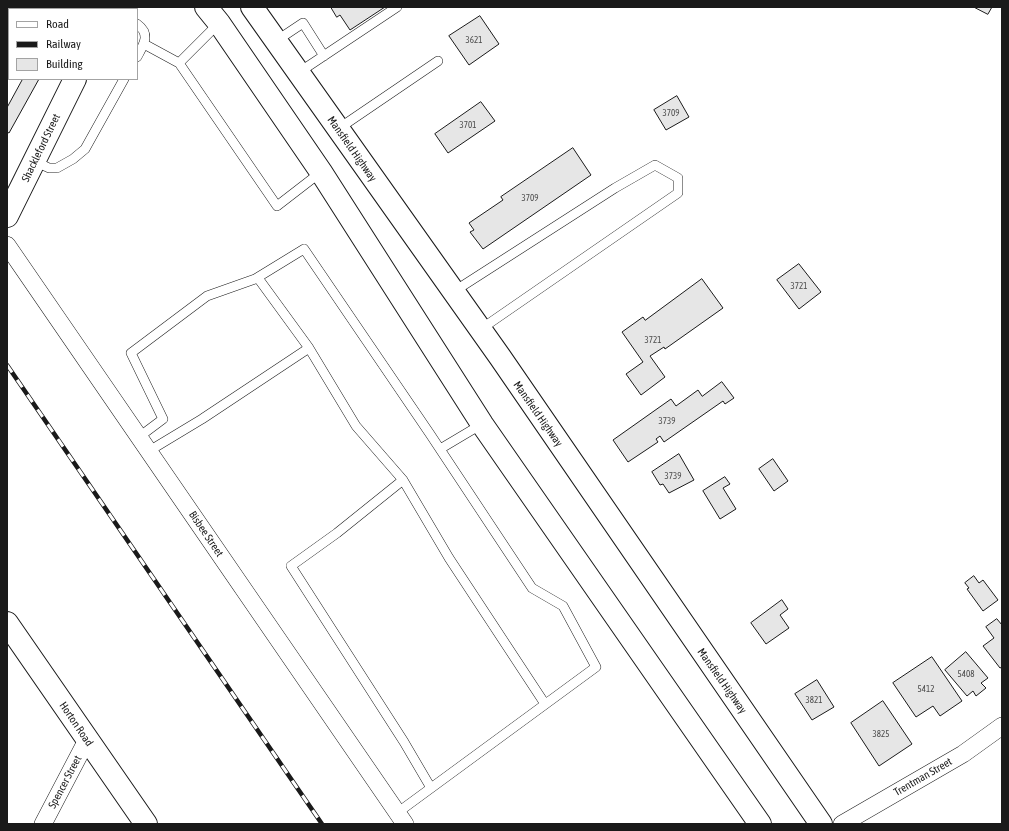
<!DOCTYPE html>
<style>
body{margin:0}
#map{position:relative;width:1009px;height:831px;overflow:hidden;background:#fff;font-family:"Asap Condensed",sans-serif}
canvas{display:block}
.frame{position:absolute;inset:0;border:8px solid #1a1a1a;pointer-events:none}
.legend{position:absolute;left:8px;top:8px;width:130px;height:72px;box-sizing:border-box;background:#fff;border:1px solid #a3a3a3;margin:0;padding:5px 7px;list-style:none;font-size:12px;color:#1a1a1a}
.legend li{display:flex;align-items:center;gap:8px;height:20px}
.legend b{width:20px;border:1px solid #a3a3a3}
</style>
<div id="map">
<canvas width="1009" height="831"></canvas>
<div class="frame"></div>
<ul class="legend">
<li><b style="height:5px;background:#fff"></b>Road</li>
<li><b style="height:5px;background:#1a1a1a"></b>Railway</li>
<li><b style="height:11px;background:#e6e6e6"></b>Building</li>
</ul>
</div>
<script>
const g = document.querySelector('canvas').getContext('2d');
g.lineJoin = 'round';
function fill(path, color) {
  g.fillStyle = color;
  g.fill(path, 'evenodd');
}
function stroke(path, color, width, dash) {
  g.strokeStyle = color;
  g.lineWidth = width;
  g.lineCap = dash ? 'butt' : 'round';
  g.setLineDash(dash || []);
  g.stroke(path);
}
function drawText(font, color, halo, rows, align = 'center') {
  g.font = font + ' "Asap Condensed",sans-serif';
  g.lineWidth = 3;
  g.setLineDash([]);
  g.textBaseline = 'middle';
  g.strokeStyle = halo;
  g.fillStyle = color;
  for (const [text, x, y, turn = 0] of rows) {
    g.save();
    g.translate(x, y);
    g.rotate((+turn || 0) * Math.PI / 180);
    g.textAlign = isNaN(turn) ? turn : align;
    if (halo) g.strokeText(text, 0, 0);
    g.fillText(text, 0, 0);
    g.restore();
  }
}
const building = new Path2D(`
 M63,7H78L77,9H62Z
 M331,7H385L350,30L340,15L337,17Z
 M974,7H992L988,14Z
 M480,16L499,44L469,65L449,36Z
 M23,79H39L9,133L7,132V108Z
 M677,96L689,117L666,130L654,110Z
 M481,102L495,121L448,153L435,134Z
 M573,148L591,175L483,249L470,232L474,230L469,223L503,200L501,197Z
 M799,264L821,292L799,309L777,280Z
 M702,279L723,308L665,349L664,347L650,356L665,377L641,395L626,374L643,362L622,332L643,317L645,320Z
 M722,382L734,398L725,404L723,401L664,442L660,436L656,439L658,442L628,462L613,440L671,399L676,406L698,390L702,396Z
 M679,454L694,480L669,493L663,484L660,485L652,472Z
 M773,459L788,481L774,491L759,469Z
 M725,477L730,484L723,488L736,509L720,519L703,491Z
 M974,576L979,583L983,580L998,600L983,611L967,589L969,588L965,583Z
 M782,600L788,609L780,615L789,628L766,644L751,623Z
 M997,619L1002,625V667L1000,668L983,646L994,638L986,627Z
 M966,652L988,678L981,683L986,688L976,696L973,691L967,696L945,670Z
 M932,657L962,701L940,716L933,706L916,717L893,683Z
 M817,680L834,707L812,720L795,694Z
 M883,701L912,744L879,766L851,723Z`);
const lane = new Path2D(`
 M219,23L179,63L277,206L321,172
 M137,24C151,34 144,44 137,57
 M276,41L303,23L324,56
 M144,44L179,63
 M298,73L397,7
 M338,129L438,61
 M34,161L49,168H57L73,159L85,149L124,79
 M453,292L615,188L655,165L678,178V193L481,329
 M309,348L356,426L403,480L449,558L545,704
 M139,437L163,419L131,353L207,296L255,279L304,249L430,434L532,588L563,606L596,667L397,813
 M440,449L482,424
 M149,451L202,419L309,348L258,278
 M403,480L337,533L291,566L404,742L431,788`);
const street = new Path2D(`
 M7,245L405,824
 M43,824L87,740
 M842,824L963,754L1002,726`);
const secondary = new Path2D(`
 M110,9L111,7
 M7,216L75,79
 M7,623L146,824`);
const primary = new Path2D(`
 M206,7L219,23L321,172L482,424L760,824
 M252,7L500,357L821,824`);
const rail = new Path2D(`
 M7,365L322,824`);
const numberNames = [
 ["3621",474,40],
 ["3709",671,113],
 ["3701",468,125],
 ["3709",530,198],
 ["3721",799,286],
 ["3721",653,340],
 ["3739",667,421],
 ["3739",673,476],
 ["5408",966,674],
 ["5412",926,689],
 ["3821",814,700],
 ["3825",881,734]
];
const streetNames = [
 ["Shackleford Street",41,148,-64],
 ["Mansfield Highway",352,149,55],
 ["Mansfield Highway",538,414,55],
 ["Bisbee Street",206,534,56],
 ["Mansfield Highway",722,681,55],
 ["Horton Road",76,724,56],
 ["Trentman Street",923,777,-30],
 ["Spencer Street",65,782,-62]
];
fill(building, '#e6e6e6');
stroke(building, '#1a1a1a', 1);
stroke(lane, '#1a1a1a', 10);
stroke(street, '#1a1a1a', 18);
stroke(secondary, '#1a1a1a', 24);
stroke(primary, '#1a1a1a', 24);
stroke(lane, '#fff', 9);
stroke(street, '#fff', 17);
stroke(secondary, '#fff', 22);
stroke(primary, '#fff', 22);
stroke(rail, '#1a1a1a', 4.5);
stroke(rail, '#fff', 3, [9]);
drawText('9px', '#4d4d4d', null, numberNames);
drawText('11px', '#1a1a1a', '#fff', streetNames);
</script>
